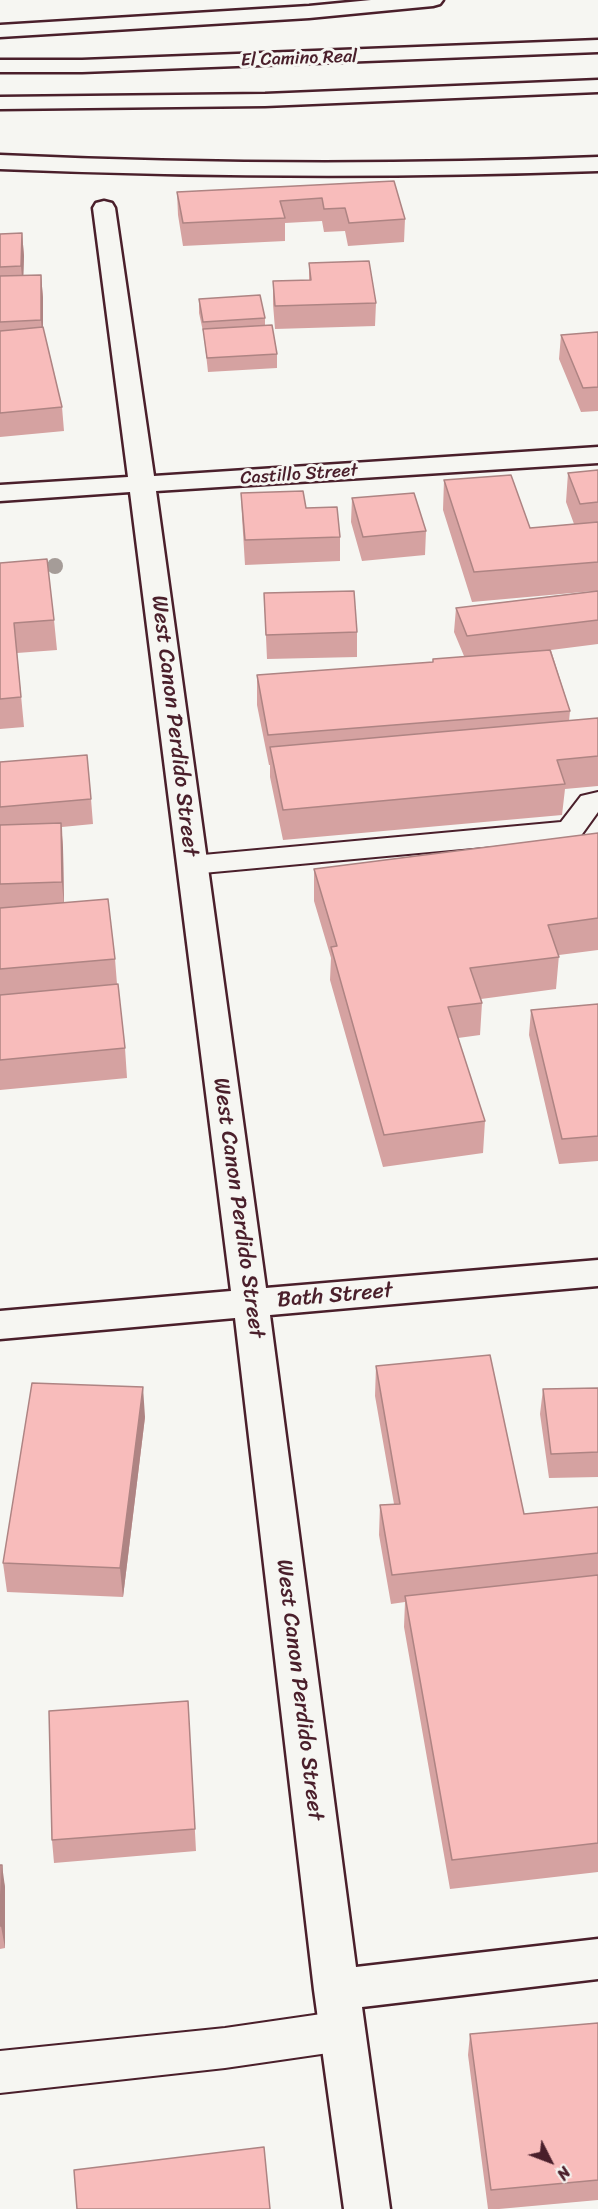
<!DOCTYPE html>
<style>
body{margin:0}
#map{position:relative;width:598px;height:2209px;overflow:hidden;background:#f6f6f2;font-family:Sriracha,sans-serif}
canvas{display:block}
.north{position:absolute;left:520px;top:2131px;width:60px;height:60px;-webkit-text-stroke:4px #f6f6f2;paint-order:stroke;rotate:132deg;font-size:16px;font-weight:700;line-height:24px;text-align:center;color:#4a1f2b}
.north::after{content:'';display:block;margin:auto;width:21px;height:27px;background:#4a1f2b;clip-path:polygon(50% 0,100% 100%,50% 72%,0 100%)}
</style>
<div id="map">
<canvas width="598" height="2209"></canvas>
<div class="north">N</div>
</div>
<script>
const g = document.querySelector('canvas').getContext('2d');
g.lineJoin = 'round';
function stroke(path, color, width, dash) {
  g.strokeStyle = color;
  g.lineWidth = width;
  g.lineCap = dash ? 'butt' : 'round';
  g.setLineDash(dash || []);
  g.stroke(path);
}
function fill(path, color) {
  g.fillStyle = color;
  g.fill(path, 'evenodd');
}
function drawText(font, color, halo, rows, align = 'center') {
  g.font = font + ' Sriracha,sans-serif';
  g.lineWidth = 6;
  g.setLineDash([]);
  g.textBaseline = 'middle';
  g.strokeStyle = halo;
  g.fillStyle = color;
  for (const [text, x, y, turn = 0] of rows) {
    g.save();
    g.translate(x, y);
    g.rotate((+turn || 0) * Math.PI / 180);
    g.textAlign = isNaN(turn) ? turn : align;
    if (halo) g.strokeText(text, 0, 0);
    g.fillText(text, 0, 0);
    g.restore();
  }
}
const service = new Path2D(`
 M598,792V812L580,837L570,839L192,874L182,872L178,865L182,858L192,856L561,822L581,796Z
 M342,2011L357,2017L363,2031L357,2045L342,2051L225,2068L0,2093V2051L225,2028Z`);
const minor = new Path2D(`
 M104,201L112,203L115,208L154,476L598,447V463L156,491L266,1288L598,1260V1286L270,1315L356,1967L598,1939V1979L362,2007L390,2209H344L314,1990L235,1318L0,1339V1311L231,1291L130,492L0,501V485L128,477L93,208L96,203Z`);
const motorway = new Path2D(`
 M371,0H443L440,4L433,6L309,18L0,37V25L309,6Z
 M598,40V52L82,72H0V60H82Z
 M598,80V92L265,106L0,109V97L265,94Z
 M0,155C199,164 398,165 598,157V171C398,178 199,177 0,169Z`);
const trees = [
 [55,566]
];
const wall = new Path2D(`
 M394,181L405,219L404,242L348,246L345,231L324,232L322,221L285,223V241L183,246L178,215L177,192Z
 M22,233L24,256L23,276L41,275L43,298V327L62,407L64,431L0,437V234Z
 M309,263L376,303L375,326L275,329L273,304V281L309,280Z
 M199,299L265,318V326L277,354V368L208,372L204,336L199,313Z
 M598,332V411L581,412L559,359L561,335Z
 M598,470V644L551,650L570,711L569,721L598,718V786L565,789L562,815L283,840L270,777V765H269L257,705V675L432,662L464,656L454,632L456,608L594,591L472,602L443,510L444,480L530,528L574,524L566,502L568,473Z
 M241,493L340,537V561L245,565L242,517Z
 M352,498L426,531L425,555L362,561L351,522Z
 M0,563L54,620L57,650L17,653L24,727L0,729Z
 M264,593L357,632V657L267,659Z
 M0,762L91,799L93,824L62,827L63,848L64,903L115,959L117,984L125,1048L127,1078L0,1090Z
 M598,833V950L559,955L556,989L481,999L482,1003L480,1035L458,1038L485,1121L483,1153L383,1167L330,980L331,958L314,901V869Z
 M598,1004V1161L559,1164L529,1035L531,1010Z
 M376,1366L524,1514L598,1507V1872L450,1889L404,1627L405,1602L391,1604L379,1535L380,1505L394,1504L375,1396Z
 M598,1388V1477L549,1478L540,1414L543,1389Z
 M145,1417L123,1597L7,1592L3,1563Z
 M188,1701L196,1851L54,1863L52,1840Z
 M0,1865L5,1887V1948L0,1949Z
 M598,2023V2200L499,2209H488L468,2055L470,2034Z`);
const shadedWall = new Path2D(`
 M22,233L24,256L23,289L21,266Z
 M41,275L43,298V344L41,320Z
 M61,823L63,848L64,907L62,882Z
 M143,1387L145,1417L123,1597L120,1568Z
 M2,1865L5,1887V1948L1,1926Z`);
const building = new Path2D(`
 M394,181L405,219L349,223L345,208L324,209L322,198L280,201L285,218L183,223L177,192Z
 M22,233L21,266L0,267V234Z
 M369,261L376,303L275,306L273,281L311,280L309,263Z
 M41,275V320L0,322V276Z
 M260,295L265,318L203,322L199,299Z
 M272,325L277,354L207,358L203,329Z
 M43,327L62,407L0,413V331Z
 M598,332V387L583,388L561,335Z
 M598,470V502L580,504L568,473Z
 M511,475L530,528L598,522V562L474,572L444,480Z
 M303,491L306,508L337,507L340,537L245,540L241,493Z
 M414,493L426,531L363,537L352,498Z
 M47,559L54,620L14,623L21,697L0,699V563Z
 M354,591L357,632L266,635L264,593Z
 M598,591V620L467,636L456,608Z
 M550,650L570,711L268,735L257,675L433,662V659Z
 M598,718V756L557,760L565,784L283,810L270,747Z
 M87,755L91,799L0,807V762Z
 M61,823L62,882L0,884V825Z
 M598,833V918L548,925L559,957L470,968L482,1003L448,1007L485,1121L384,1135L331,947L337,946L314,869Z
 M108,899L115,959L0,969V908Z
 M118,984L125,1048L0,1060V995Z
 M598,1004V1136L562,1139L531,1010Z
 M490,1355L524,1514L598,1507V1553L392,1575L380,1505L400,1504L376,1366Z
 M32,1383L143,1387L120,1568L3,1563Z
 M598,1388V1452L551,1454L543,1389Z
 M598,1575V1843L452,1860L405,1596Z
 M188,1701L195,1829L52,1840L49,1711Z
 M0,1865H2L1,1926H0Z
 M598,2023V2180L491,2190L470,2034Z
 M264,2147L270,2209H77L74,2170Z`);
const farStreetnames = [
 ["El Camino Real",299,59,-2],
 ["Castillo Street",299,475,-4]
];
const streetNames = [
 ["West Canon Perdido Street",174,726,83],
 ["West Canon Perdido Street",238,1208,82],
 ["Bath Street",335,1296,-5],
 ["West Canon Perdido Street",299,1690,83]
];
stroke(service, '#4a1f2b', 4);
stroke(minor, '#4a1f2b', 5);
stroke(motorway, '#4a1f2b', 5);
fill(service, '#f6f6f2');
fill(minor, '#f6f6f2');
fill(motorway, '#f6f6f2');
g.fillStyle = '#a59c98';
for (const [x, y] of trees) {
  g.beginPath();
  g.arc(x, y, 8, 0, 2 * Math.PI);
  g.fill();
}
fill(wall, '#d5a2a1');
fill(shadedWall, '#ae8483');
fill(building, '#f8bcbb');
stroke(building, '#ae8483', 1.5);
drawText('18px', '#4a1f2b', '#f6f6f2', farStreetnames);
drawText('22px', '#4a1f2b', '#f6f6f2', streetNames);
</script>
